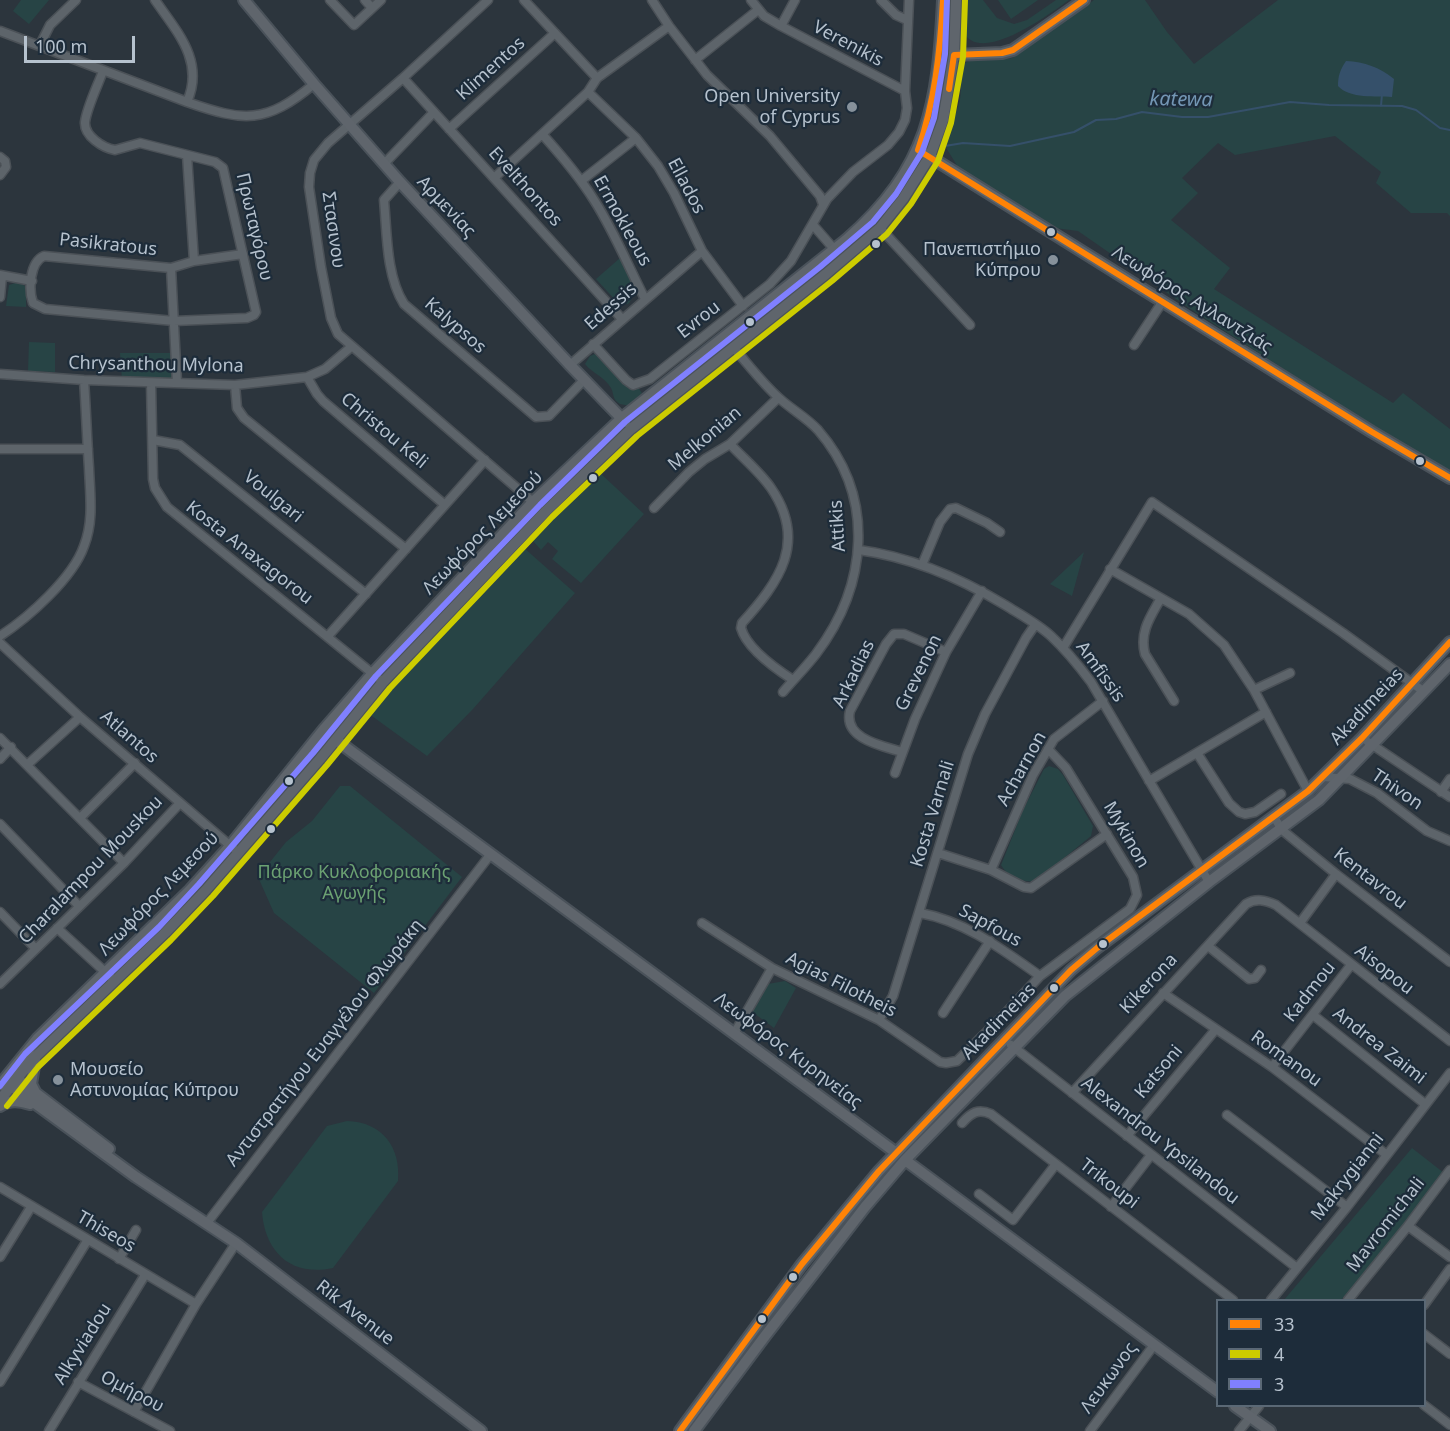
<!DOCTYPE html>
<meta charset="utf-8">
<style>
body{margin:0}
#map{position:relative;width:1450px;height:1431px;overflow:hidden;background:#2c353d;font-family:"Noto Sans",sans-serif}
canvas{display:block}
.legend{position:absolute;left:1216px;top:1299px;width:210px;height:108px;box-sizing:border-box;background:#1d2c3a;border:2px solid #5a6875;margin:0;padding:8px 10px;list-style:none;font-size:18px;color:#b6c2ce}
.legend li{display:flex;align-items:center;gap:12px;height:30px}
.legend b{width:30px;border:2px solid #5a6875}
.scale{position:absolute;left:24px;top:36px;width:111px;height:27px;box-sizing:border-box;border:3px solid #b6c2ce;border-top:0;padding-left:8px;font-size:18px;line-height:21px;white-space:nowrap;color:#b6c2ce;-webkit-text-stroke:4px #1d2c3a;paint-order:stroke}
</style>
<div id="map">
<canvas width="1450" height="1431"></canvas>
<ul class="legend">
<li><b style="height:8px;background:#ff8306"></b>33</li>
<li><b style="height:8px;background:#cc0"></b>4</li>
<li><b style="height:8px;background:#8080ff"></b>3</li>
</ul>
<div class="scale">100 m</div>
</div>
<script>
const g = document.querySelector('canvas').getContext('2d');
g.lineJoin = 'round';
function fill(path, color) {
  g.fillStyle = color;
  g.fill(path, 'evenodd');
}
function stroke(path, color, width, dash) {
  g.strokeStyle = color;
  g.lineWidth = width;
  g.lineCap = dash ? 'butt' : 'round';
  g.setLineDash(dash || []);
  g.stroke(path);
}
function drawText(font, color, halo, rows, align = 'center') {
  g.font = font + ' "Noto Sans",sans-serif';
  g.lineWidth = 4.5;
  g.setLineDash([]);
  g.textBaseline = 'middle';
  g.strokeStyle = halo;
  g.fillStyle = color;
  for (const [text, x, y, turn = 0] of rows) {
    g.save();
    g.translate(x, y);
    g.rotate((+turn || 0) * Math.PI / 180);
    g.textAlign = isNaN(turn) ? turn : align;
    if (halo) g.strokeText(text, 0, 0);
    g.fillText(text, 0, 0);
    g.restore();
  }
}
const green = new Path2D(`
 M21,0H49L29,24L13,11Z
 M964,0H983L997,18L1014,24L1027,20L1056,0H1069C1051,13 979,67 963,31Z
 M998,0H1038L1011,19Z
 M1094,0H1145L1167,32L1194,64L1278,0H1450V216L1447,213H1411L1376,183L1381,172L1335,136L1235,155L1218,143L1182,178L1198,193L1171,220L1230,268L1214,289L1393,403L1403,393L1450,429V476L1189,308L1078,231L1055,228L971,179L966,180L945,146C947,130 957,115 960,99C962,89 959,72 962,65C976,54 996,61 1012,58Z
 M620,258C626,271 641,291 628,304L618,303L596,279Z
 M15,283H21L26,287V307L6,306L9,285Z
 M29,342L55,343V372L28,371Z
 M120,353H172L174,381L122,380Z
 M595,354L629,389H639L642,393L630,405C627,405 623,405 620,404C612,400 614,393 611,388C605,377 592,373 585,364L590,356Z
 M599,472L644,514L581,583L552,559L558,551L548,542L541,550L533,541V532Z
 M523,547L575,593L473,709L427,756L365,711L402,669Z
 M1084,552L1072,596L1050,584Z
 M1049,766L1058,769L1063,775L1093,826L1091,836L1036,881C1022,883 1008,877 1001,865L1023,810L1044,769Z
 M340,786H350L462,877L374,993L274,913L258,877L286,842L312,821Z
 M785,981L796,988L774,1028L751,1011L768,984Z
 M347,1121C383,1122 401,1148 398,1181L333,1268C291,1277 265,1252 262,1212L327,1126Z
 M1412,1148L1444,1173L1422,1203L1341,1300H1284Z`);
const water = new Path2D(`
 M1346,61C1365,62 1379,67 1394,79L1392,97C1376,96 1350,99 1338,86C1338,76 1340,70 1346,61Z`);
const stream = new Path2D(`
 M1381,106L1382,94
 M945,146L963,143L1010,146L1074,132L1096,120L1116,119L1142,112L1182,117H1208L1290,102L1329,105L1402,106L1416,110L1440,128L1450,130`);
const minor = new Path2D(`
 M155,0C177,32 205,61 187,102
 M330,0L354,25L381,0
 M365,0L372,8
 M488,0L403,78L328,143L314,160L310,173L309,187L321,267L331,318L338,334L533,502
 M524,0L597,78
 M652,0L669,26L707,75L770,136L820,196L823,204
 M751,0L764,16L781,26L905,91
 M881,0L896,15L907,20
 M781,26L795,0
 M0,31L187,102C244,122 266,124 314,84
 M40,45L50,25L76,0
 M695,60L758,10
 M103,71C98,85 87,107 85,122C84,136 103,148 115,150L140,143L215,162L223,168L256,312L254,315L247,318L174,321L45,309L33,303C28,289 30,262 44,256L171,268L194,261L243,254
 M403,78L622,319
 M588,92L636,138L658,166L674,193L702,251L743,306
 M449,129L555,33
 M542,134C561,155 579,176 594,200C614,231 628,266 645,299
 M187,155L194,261
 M0,157L5,161L6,167L0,175
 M384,164L434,112
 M494,178L588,92L597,78L669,26
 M581,181L636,138
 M400,182L384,200C387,232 386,276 404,304L536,417L549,416L584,380
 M813,225L834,249
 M880,228L970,325
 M171,268L177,383
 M0,275L32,281
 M0,297L2,276
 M593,344L626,380L633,385L650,379L770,284L791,261L827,199L853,172L888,145L899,132L905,120L907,108L905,91L909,0
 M1134,345L1163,301
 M733,347C748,364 762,383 779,398C791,409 807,418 818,430C876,497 868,585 816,654C806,667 794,679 783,692
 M570,365L702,251
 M0,374L84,380L235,385L307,377L325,369L351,347
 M307,377L317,394L323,401L445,505
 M151,383L153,479L155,488L167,507L383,682
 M235,385L237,408L244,418L406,549
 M153,440L180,445L366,594
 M730,444C743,458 760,472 771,488C808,542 779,582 742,623L741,628C747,649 776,669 793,680
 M0,449H88
 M654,508L689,472L705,459L730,444L778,398
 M859,550C912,557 960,578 1005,605C1021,615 1038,624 1051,636C1066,650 1079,666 1091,682L1209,882
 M922,565L940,522L950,509L956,508L987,523L1000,532
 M1110,569L1189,614L1224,645L1254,690L1308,791
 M1161,598C1151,616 1139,632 1145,654L1174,701
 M0,636C28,618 73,578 84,546C94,521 90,494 89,468C87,439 86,410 84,380
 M328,636L485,460
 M0,643L80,717L234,849
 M1063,648L1152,502L1343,633L1423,691
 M1254,690L1290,673
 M0,738L124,863
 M1368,742L1450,797
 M902,752C883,746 843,739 850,711L886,644L894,634H904L946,652
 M1197,753L1229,803L1239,812L1245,814L1255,812L1281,794
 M0,759L11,747
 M28,764L80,717
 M895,773L915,719L946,652L982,591
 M1323,777L1350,779L1377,793L1427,831L1450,841
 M1149,781L1266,712
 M1441,792L1450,779
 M81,817L135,763
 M1274,817L1282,830L1336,874L1450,962
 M0,824L79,906
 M938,853L991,870L1024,887L1031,888L1107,834
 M991,870L1033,775L1054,739L1103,701
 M0,912L36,949
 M920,913C965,921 1003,950 1040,976
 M702,923L772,968L879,1020L940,1062L946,1063L957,1061L1003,1016L1040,976L1130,909L1137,895L1133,877L1066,768L1048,749
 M1300,923L1336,874
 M57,928L115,981
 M1208,946L1249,979L1255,978L1261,970
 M0,984L124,863L180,803
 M1163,993L1272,1067L1387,1155
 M943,1013L990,941
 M1313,1015L1425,1104
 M879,1020L893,996L968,754L985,714L1026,638L1035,625
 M735,1032L772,968
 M1011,1045L1297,1268
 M1272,1067L1351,965
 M1072,1093L1246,904C1256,898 1265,900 1276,905L1450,1041
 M1227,1115L1347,1207
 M962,1123C971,1113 978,1108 991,1114L1233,1300
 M1127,1136L1216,1029
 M0,1187L196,1304
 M979,1194L1013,1220L1056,1164
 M1111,1207L1151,1155
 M207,1223L490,855
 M1408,1226L1450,1257
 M0,1257L31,1207
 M119,1259L136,1230
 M1271,1300L1347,1207L1450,1073
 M1348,1300L1408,1226L1450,1170
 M1424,1305L1450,1269
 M1424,1334L1450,1354
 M0,1382L87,1241
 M78,1382L170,1431
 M1424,1405L1450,1425
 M134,1412L196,1304L236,1243
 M49,1431L145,1275
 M1090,1431L1154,1345
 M1239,1431L1259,1406`);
const major = new Path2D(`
 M244,0L314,84L400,182L570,365L625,422
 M954,55L1002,53L1013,50L1084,0
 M924,153L1372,432L1450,478
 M336,740L895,1152
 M35,1060L31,1084L36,1094
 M16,1078L109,1149
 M0,1085L38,1038L190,890L230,846L325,728L373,673L533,502L622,418L846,240C929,168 938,104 943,0
 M10,1085L136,1177L236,1243L481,1431
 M0,1100L31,1061L165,933L206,890L320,759L383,682L546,511L631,429L826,274L880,228L903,199L930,156L943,120L954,55L956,0
 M0,1106C10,1099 20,1101 30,1104
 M905,1160L1218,1392
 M1235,1406L1270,1431
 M680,1431L802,1264L879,1171L1071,970L1097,948L1308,791L1362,738L1450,642
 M694,1431L765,1336L865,1207L905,1160L1065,996L1209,882L1319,800L1450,664`);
const bus1 = new Path2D(`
 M943,0C940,52 935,101 918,150L1372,432L1450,478
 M949,89L954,55L1002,53L1013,50L1084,0
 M680,1431L802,1264L879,1171L1071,970L1097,948L1308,791L1362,738L1450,642`);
const bus2 = new Path2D(`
 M7,1106L38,1067L171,940L213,896L327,765L390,688L552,517L637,436L832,281L887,234L911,204L938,161L951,123L963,57L965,0`);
const bus3 = new Path2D(`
 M0,1086L25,1054L159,927L199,884L313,753L376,676L540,505L625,422L820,267L873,222L896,194L922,152L934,118L945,54L947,0`);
const markers = [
 [852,107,6,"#86919b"],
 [1051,232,5,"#b6c2ce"],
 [876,244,5,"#b6c2ce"],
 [1053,260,6,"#86919b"],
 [750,322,5,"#b6c2ce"],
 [1420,461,5,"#b6c2ce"],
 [593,478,5,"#b6c2ce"],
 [289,781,5,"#b6c2ce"],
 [271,829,5,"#b6c2ce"],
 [1103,944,5,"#b6c2ce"],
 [1054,988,5,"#b6c2ce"],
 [58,1080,6,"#86919b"],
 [793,1277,5,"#b6c2ce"],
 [762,1319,5,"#b6c2ce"]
];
const streetNames = [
 ["Verenikis",848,44,28],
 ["Klimentos",491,69,-42],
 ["Ellados",686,186,62],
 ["Evelthontos",525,187,48],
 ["Αρμενίας",446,207,47],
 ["Ermokleous",622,221,61],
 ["Πρωταγόρου",254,227,77],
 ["Στασινου",333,230,82],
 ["Pasikratous",108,245,6],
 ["Λεωφόρος Αγλαντζιάς",1192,300,32],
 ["Edessis",611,307,-41],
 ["Evrou",699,320,-38],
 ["Kalypsos",455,326,41],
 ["Chrysanthou Mylona",156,365,1],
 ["Christou Keli",384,431,40],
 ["Melkonian",705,439,-40],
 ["Voulgari",273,497,39],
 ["Attikis",838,526,-94],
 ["Λεωφόρος Λεμεσού",483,533,-46],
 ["Kosta Anaxagorou",249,553,38],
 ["Amfissis",1100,672,54],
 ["Grevenon",919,673,-64],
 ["Arkadias",854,674,-64],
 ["Akadimeias",1367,707,-47],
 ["Atlantos",129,737,41],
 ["Acharnon",1022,769,-61],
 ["Thivon",1397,790,34],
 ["Kosta Varnali",933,814,-73],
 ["Mykinon",1126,835,60],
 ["Charalampou Mouskou",91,870,-46],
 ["Kentavrou",1370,879,38],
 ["Λεωφόρος Λεμεσού",159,894,-46],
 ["Sapfous",990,926,29],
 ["Aisopou",1384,970,38],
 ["Kikerona",1149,984,-47],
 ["Agias Filotheis",841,985,27],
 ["Kadmou",1310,992,-52],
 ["Akadimeias",999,1022,-46],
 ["Αντιστρατήγου Ευαγγέλου Φλωράκη",325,1043,-52],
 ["Andrea Zaimi",1379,1046,38],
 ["Λεωφόρος Κυρηνείας",788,1051,37],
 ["Romanou",1286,1059,36],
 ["Katsoni",1159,1072,-50],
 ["Alexandrou Ypsilandou",1160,1141,38],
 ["Makrygianni",1348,1177,-52],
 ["Trikoupi",1109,1184,38],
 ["Mavromichali",1386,1225,-52],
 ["Thiseos",106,1232,30],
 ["Rik Avenue",355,1313,38],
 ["Alkyviadou",83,1344,-58],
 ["Λευκωνος",1109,1378,-54],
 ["Ομήρου",132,1392,28]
];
const poiNames = [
 ["Open University",840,97],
 ["of Cyprus",840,118],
 ["Πανεπιστήμιο",1041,250],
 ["Κύπρου",1041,271],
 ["Μουσείο",70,1070,"left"],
 ["Αστυνομίας Κύπρου",70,1091,"left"]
];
const parkNames = [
 ["Πάρκο Κυκλοφοριακής",354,873],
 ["Αγωγής",354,894]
];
const waterNames = [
 ["katewa",1181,100,1]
];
fill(green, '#274445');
fill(water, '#35506a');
stroke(stream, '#35506a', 2);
stroke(minor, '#4b5157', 11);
stroke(major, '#4a525a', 14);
stroke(minor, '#5d646a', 8);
stroke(major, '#5f656c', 10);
stroke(bus1, '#ff8306', 6);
stroke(bus2, '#cc0', 6);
stroke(bus3, '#8080ff', 6);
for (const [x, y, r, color] of markers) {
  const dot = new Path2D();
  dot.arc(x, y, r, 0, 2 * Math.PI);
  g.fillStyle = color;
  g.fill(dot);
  stroke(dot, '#1d2c3a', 2);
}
drawText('18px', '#b6c2ce', '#1d2c3a', streetNames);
drawText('18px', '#b6c2ce', '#1d2c3a', poiNames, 'right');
drawText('18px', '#6ba172', '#1d2c3a', parkNames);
drawText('italic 20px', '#7396b4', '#1d2c3a', waterNames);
</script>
